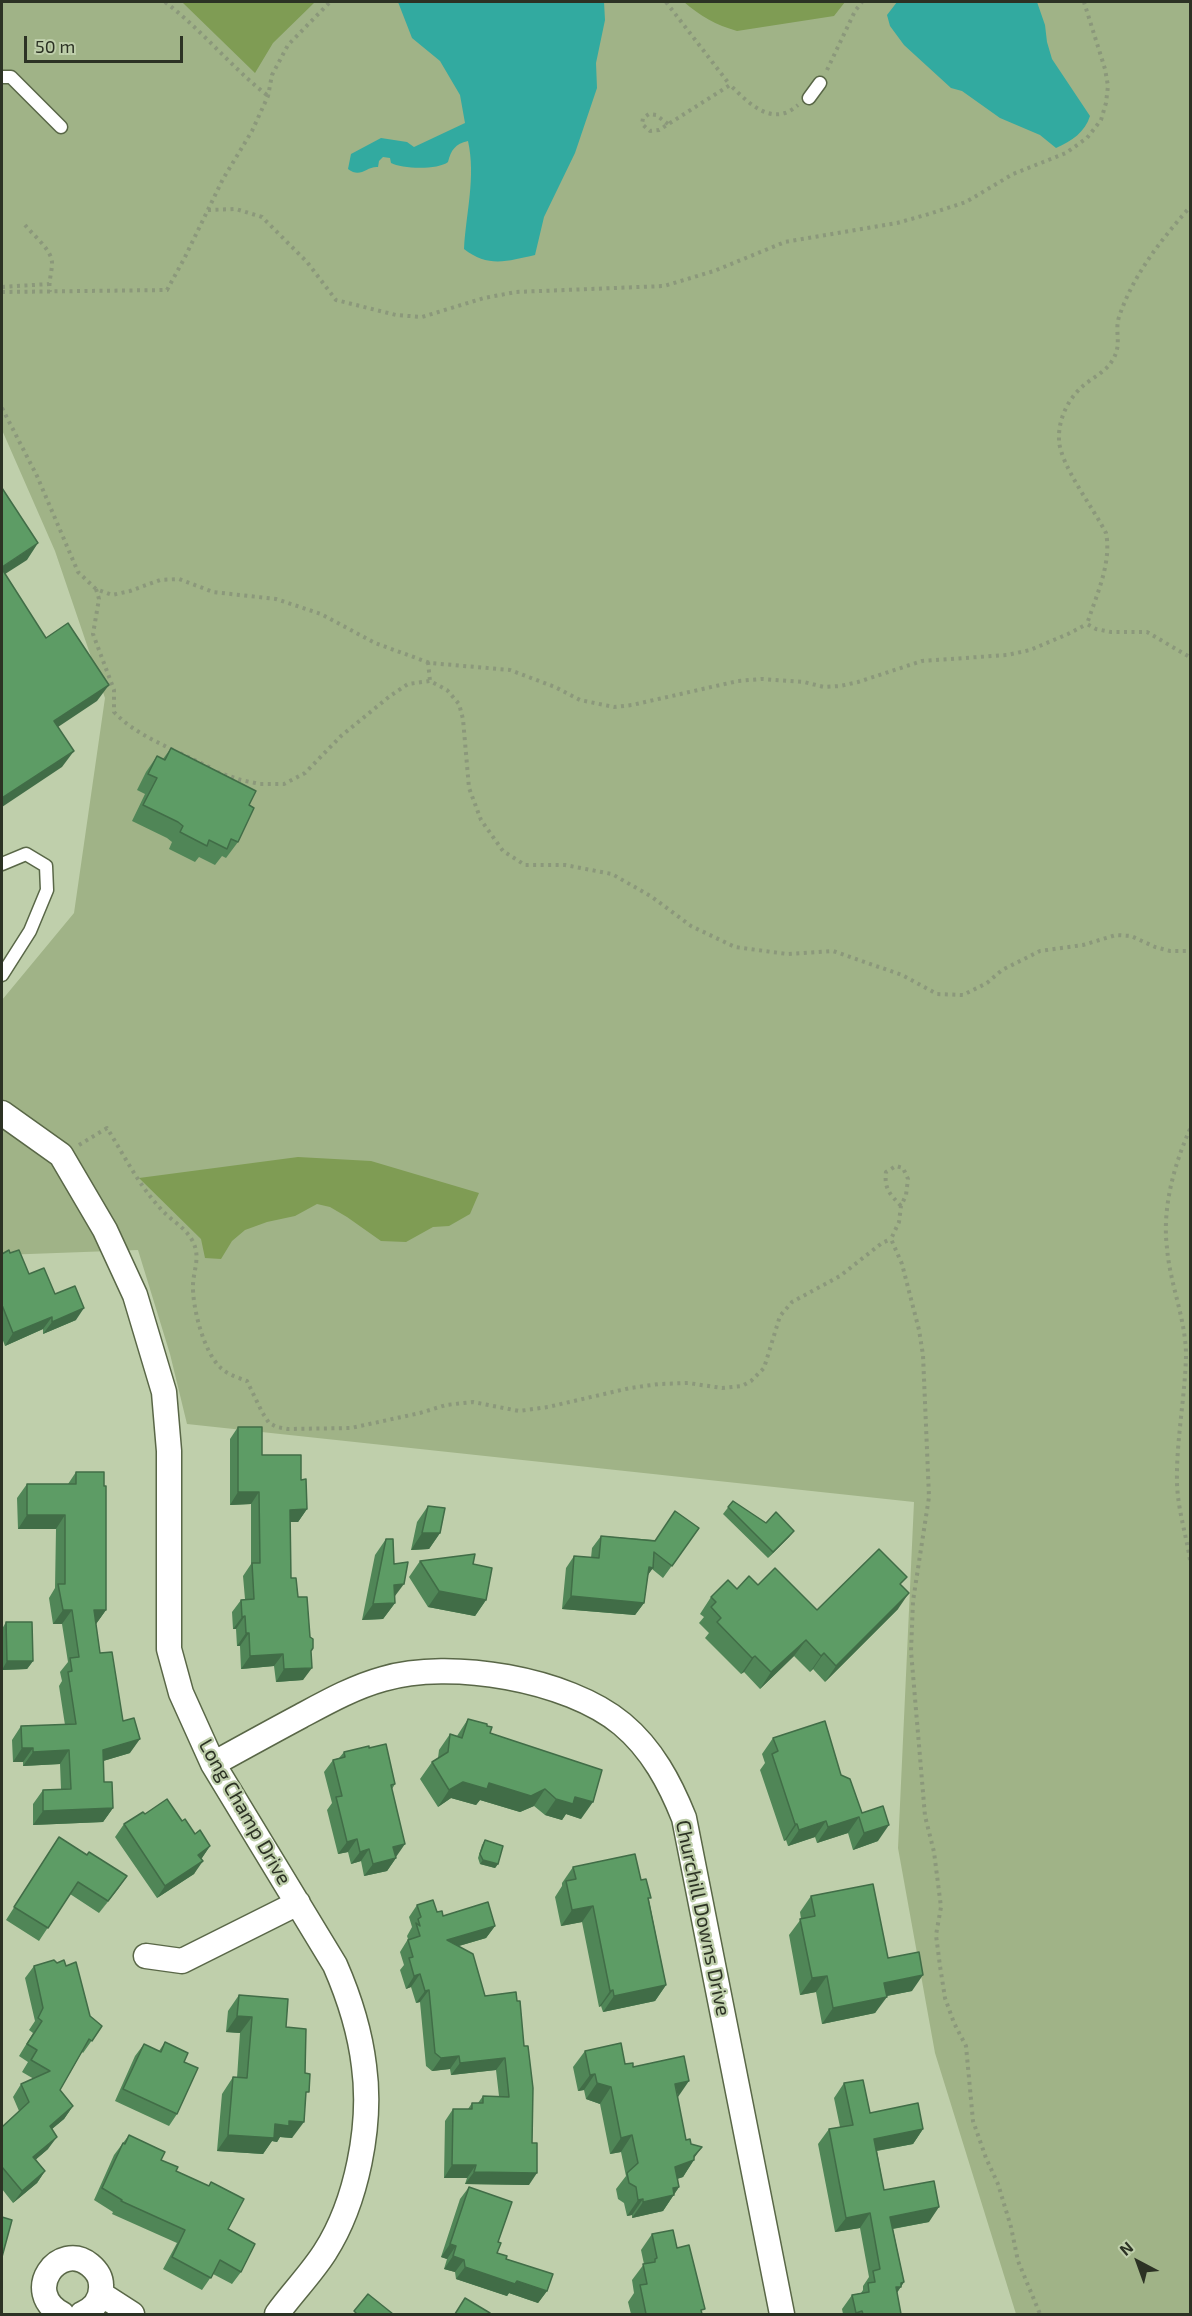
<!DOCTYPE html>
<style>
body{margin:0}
#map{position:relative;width:1192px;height:2316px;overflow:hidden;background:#bfcfab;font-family:"Exo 2",sans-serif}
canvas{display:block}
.frame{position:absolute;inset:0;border:3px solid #2c3224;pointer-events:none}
.north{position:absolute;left:1108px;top:2232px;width:60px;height:60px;-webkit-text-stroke:4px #bfcfab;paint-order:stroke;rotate:319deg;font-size:16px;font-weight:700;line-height:24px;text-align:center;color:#2c3224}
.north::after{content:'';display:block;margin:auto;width:21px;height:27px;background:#2c3224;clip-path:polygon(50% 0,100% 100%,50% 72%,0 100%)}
.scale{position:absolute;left:24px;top:36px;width:159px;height:27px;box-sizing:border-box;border:3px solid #2c3224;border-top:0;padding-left:8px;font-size:18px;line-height:21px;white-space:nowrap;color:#2c3224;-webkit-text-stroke:4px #bfcfab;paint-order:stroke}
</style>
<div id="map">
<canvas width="1192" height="2316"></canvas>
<div class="frame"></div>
<div class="north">N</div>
<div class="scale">50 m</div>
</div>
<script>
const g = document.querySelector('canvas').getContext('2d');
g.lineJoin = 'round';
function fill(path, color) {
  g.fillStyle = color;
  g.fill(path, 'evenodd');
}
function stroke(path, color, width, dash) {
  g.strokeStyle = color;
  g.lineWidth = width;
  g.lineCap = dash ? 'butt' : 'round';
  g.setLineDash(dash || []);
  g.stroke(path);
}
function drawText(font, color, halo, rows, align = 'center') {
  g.font = font + ' "Exo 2",sans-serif';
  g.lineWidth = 4.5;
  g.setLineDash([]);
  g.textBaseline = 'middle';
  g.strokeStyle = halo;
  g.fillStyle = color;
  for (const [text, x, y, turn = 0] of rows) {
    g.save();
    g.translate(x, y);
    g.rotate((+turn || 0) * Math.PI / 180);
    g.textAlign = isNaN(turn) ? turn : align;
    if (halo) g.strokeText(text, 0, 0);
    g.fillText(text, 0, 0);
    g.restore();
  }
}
const green = new Path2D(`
 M2,2H1190V2314H1016L935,2053L898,1848L914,1502L187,1424L170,1354L138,1250L2,1255V1000L74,913L105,698L55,551L2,430Z`);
const forest = new Path2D(`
 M182,2H315L273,43L255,73Z
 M684,2H845L834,16L737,31C716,25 700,16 684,2Z
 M298,1157L371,1161L479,1193L470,1214L449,1226L433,1227L406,1242L381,1241L347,1217L330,1207L317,1204L295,1216L267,1222L245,1230L232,1241L221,1259L205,1258L201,1239L139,1178Z`);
const water = new Path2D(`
 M398,2H604L605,20L596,63L597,88L575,153L544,217L535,255C508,261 488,268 464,249C466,213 476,177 468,141C455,144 451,150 448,162C438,170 402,169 391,163L390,158L383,157L379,161L378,167C366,166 361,179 348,169L351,154L381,138L407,142L414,147L465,123L460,95L440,61L412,38Z
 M897,2H1037L1045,25L1047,42L1052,59L1090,116C1085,132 1072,141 1056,148L1040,135L1000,118L962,91L951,88L904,45L890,26L887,15Z`);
const path = new Path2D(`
 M165,2C202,30 231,67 268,96
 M666,2L730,85
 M827,70L855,11L862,2
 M668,124L656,115L649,114L643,118L642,124L650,131L659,130L730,85C744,98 763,120 785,113C789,112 794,108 798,105
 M208,210L236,209L262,217L307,262L336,300L396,315L422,317L484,298L516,292L664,286L714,271L785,242L897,223L929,214L966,202L1013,174L1066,153L1087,138L1101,120L1106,103L1108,86L1105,69L1084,2
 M25,225C33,235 52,250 52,263C52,273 48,282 50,292
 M2,287L49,284
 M2,292L167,290L184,259L223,179L252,131L268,96L272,75L288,45L330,2
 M2,408L37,476L78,572L96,589L112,595L130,591L160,580L179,579L213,592L276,599L321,614L375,643L430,663L510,670L555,687L580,700L614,707L632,705L738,681L762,679L804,682L824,687L840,686L858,682L922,661L1007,655L1030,650L1068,634L1087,624
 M96,589L99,599L93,634L114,690V712C131,730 151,739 173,750
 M1188,656L1147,632H1111L1096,629L1087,624C1096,596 1112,563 1106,533C1094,509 1060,465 1059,440C1058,417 1070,395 1088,382C1097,375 1107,370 1112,361C1123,344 1114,333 1119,317C1133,275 1161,240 1190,207
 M428,662L430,681
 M180,753L211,768
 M217,772L241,780L260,784H284L305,773L341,736L390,696L408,684L430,681L447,690L459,704L463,719L469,788L481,820L503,851L525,865H565L612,874L652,897L691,926L735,947L787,954L833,951L902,975L937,994L963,995L987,983L1002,970L1040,951L1083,945L1116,935L1131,936L1155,947L1170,951H1190
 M1190,1129C1174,1165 1162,1208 1167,1248C1170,1285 1186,1319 1186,1356C1185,1398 1176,1441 1177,1484C1178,1510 1186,1534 1190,1560
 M79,1145L107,1128C124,1155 138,1184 160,1208C170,1220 184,1226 192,1240C201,1256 194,1268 193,1284C192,1307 204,1354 222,1369C229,1375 239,1378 247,1381L262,1412L269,1423L277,1427L288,1429L351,1428L420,1413L446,1405L473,1402L519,1411L548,1407L630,1388L659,1384L688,1383L722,1388L742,1386L751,1381L764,1368L780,1316L792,1302L840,1276L882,1243L891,1239
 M901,1206C890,1194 884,1189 886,1172L896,1166L903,1168L908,1179L906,1195L901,1206L899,1222L891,1239L902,1264L919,1330L923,1355L929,1497L913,1601L911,1651L925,1816L934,1852L941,1907L936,1935L940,1966L945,1998L954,2023L966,2046L973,2121L986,2158L998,2184L1011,2227L1018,2261L1040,2314`);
const lane = new Path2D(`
 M2,77H11L61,127
 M809,98L820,83
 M2,864L26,854L46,866L47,890L30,931L2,975`);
const street = new Path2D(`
 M2,1113L61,1155L105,1230L135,1295L164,1392L169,1451V1649L181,1693L213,1764L335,1965C349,1997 360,2032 364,2066C372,2125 357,2202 325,2252C311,2274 292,2293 277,2314
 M213,1764C242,1748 271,1732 301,1716C327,1702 354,1687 383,1679C450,1659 568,1679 622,1724C652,1749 670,1783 684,1818L782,2314
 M146,1956L182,1961L298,1903
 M101,2294L132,2314
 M62,2314C21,2292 59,2240 90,2265C96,2270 101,2277 101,2285C102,2299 94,2309 82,2314`);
const wall = new Path2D(`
 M171,748L249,805L238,842L226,858L222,856L215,865L199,857L195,862L169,849L172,842L167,838L132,821L145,794L137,790L146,772L157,756L163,759Z
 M10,1253L29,1274L55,1294L76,1320L43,1334V1329L5,1346L2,1338V1254Z
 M238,1427L262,1455L301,1480L307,1509L298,1522H290L291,1578L298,1597L311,1651L303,1680L276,1682L274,1666L241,1669L240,1646H237L236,1629H233L232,1612L241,1600L245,1599L243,1576L251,1564V1504L230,1505V1439Z
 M76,1472L104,1486L106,1610L96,1624L100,1653L123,1721L130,1753L103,1761L104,1782L113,1808L103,1822L33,1825V1804L43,1790L61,1789L60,1764L23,1766V1762H13L12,1740L21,1726L65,1725L59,1686L62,1681L60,1672L68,1662L62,1624H53L49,1598L55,1588L56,1529H18L17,1498L27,1484H68Z
 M733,1501L766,1523L794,1531L789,1537L768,1558L723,1514Z
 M428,1506L440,1533L429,1549L411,1550L417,1522Z
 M699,1528L663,1578L652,1569L648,1575L644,1603L635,1615L562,1609L566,1568L574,1556L591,1558L592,1548L601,1536L655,1540Z
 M386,1539L395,1603L383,1619L362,1620L375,1555Z
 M420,1561L486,1600L475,1616L428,1607L409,1577Z
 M902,1586L898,1609L825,1682L813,1669L810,1672L794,1656L760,1689L744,1672L741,1674L705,1638L709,1633L699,1623L704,1617L700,1614L711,1597L737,1589L817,1610Z
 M6,1622L33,1661L27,1669L2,1670V1629Z
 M468,1719L487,1726L490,1733L581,1819L566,1814L562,1820L545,1815L534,1806L520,1812L480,1800L476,1805L451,1798L438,1807L420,1779L432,1762L438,1758L439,1750L450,1734L457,1736Z
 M773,1738L841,1775L878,1841L853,1850L848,1833L817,1843L815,1837L788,1846L786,1840L784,1841L760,1770L765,1763L762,1754Z
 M369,1748L395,1784L392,1789L396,1857V1858L387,1871L364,1876L361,1861L351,1864L348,1852L338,1854L327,1810L332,1803L324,1772L333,1760L339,1758L344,1752Z
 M145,1814L182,1821L195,1834L210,1846L201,1859L194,1874L157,1898L115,1837L124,1824Z
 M59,1837L87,1855L127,1876L99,1913L70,1894L39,1941L6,1920Z
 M485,1840L498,1864L495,1868L480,1864L478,1858L482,1845Z
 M573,1867L641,1880L649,1900L666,1985L655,2001L603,2012L601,2006L599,2007L582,1922L561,1926L555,1897L562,1886V1883Z
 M811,1896L888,1958L912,1991L886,1996L875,2013L822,2024L816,1992L800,1995L789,1935L801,1919L800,1912Z
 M417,1905L437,1912L443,1916L495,1926L486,1938L459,1946L485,1996L516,1992L529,2185L465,2184L467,2178H444L445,2121L453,2109H468L472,2103H478L483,2096H499L496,2070L451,2075L450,2069L432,2071L426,2066L420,2002L416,2003L411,1987L406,1989L400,1970L404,1965L400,1952L408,1939L407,1936L412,1927L409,1917Z
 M57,1963L66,1966L90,2016L102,2026L83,2053L82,2052L60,2090L73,2106L64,2119L52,2129L48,2149L36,2159L45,2171L37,2183L13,2203L2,2189V2127L19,2111L13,2097L21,2084L34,2079L22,2072L28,2062L19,2056L33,2033L29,2030L35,2021L25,1978L34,1966Z
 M239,1995L286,2027L305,2097L292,2138L280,2137L277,2142L272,2141L263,2154L217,2151L222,2094L233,2077L237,2078L240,2033L226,2032L228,2011Z
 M165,2042L184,2062L177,2114L169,2126L115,2101L135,2056L144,2044L159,2051Z
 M585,2051L633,2067L677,2097L686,2140L694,2159L683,2177L677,2179L679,2187L663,2211L632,2218V2215L627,2216L624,2203L618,2199L616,2189L626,2176L621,2152L610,2154L600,2104L586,2099L584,2090L578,2091L573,2067Z
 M844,2083L870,2113L923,2129L913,2144L877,2151L884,2190L929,2222L893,2229L904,2282L897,2293L901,2314H843L842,2309L852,2295L861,2293L863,2290V2286L869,2277L860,2228L835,2232L818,2144L829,2129L840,2127L834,2098Z
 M129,2135L176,2171L209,2186L211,2182L228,2229L241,2272L232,2284L213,2274L202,2290L163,2269L177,2243L112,2214L113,2212L94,2200L114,2155Z
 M469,2187L498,2242L497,2253L547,2291L538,2303L509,2293L507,2296L456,2279L455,2272L444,2269L447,2259L441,2257L460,2199Z
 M652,2234L677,2248L702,2314H631L628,2302L634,2293L632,2280L644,2264L641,2250Z`);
const shadedWall = new Path2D(`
 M38,543L27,560L2,576V567Z
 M109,685L97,701L43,737L54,721Z
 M74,751L62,767L2,807V798Z
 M84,1308L76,1320L43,1334L52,1322Z
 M52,1317L43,1329L5,1346L13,1333Z
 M238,1492H259L251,1504L230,1505Z
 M307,1509L298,1522H282L290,1510Z
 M27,1515H65L56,1529H18Z
 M794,1531L789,1537L768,1558L773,1552Z
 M422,1533H440L429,1549L411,1550Z
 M649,1567L653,1568L644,1580Z
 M404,1584L392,1600L394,1585Z
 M439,1591L486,1600L475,1616L428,1607Z
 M909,1593L898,1609L825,1682L836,1666Z
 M571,1596L644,1603L635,1615L562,1609Z
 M395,1603L383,1619L362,1620L373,1604Z
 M63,1610H72L62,1624H53Z
 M94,1610H106L96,1624Z
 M245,1616L236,1629H233L242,1617Z
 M246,1633H249L240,1646H237Z
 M806,1640L794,1656L760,1689L771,1672Z
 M824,1653L813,1669L810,1672L821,1656Z
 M283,1654L274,1666L241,1669L250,1656Z
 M755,1656L744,1672L741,1674L752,1658Z
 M7,1661H33L27,1669L2,1670Z
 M312,1668L303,1680L276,1682L284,1669Z
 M140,1739L130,1753L93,1764L103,1750Z
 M22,1748H33L23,1762H13Z
 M69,1750L60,1764L23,1766L33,1752Z
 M463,1782L489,1783L545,1789L534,1806L520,1812L480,1800L476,1805L451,1798L438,1807L449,1790Z
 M575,1797L593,1802L581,1819L566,1814L562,1820L545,1815L556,1799Z
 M113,1808L103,1822L33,1825L43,1811Z
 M859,1817L848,1833L817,1843L828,1827Z
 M826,1821L815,1837L788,1846L799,1830Z
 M795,1824H797L786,1840L784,1841Z
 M889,1825L878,1841L853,1850L864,1833Z
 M357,1839L348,1852L338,1854L347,1842Z
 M405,1844L396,1857L385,1859L393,1847Z
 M210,1846L202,1858L189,1867L198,1855Z
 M369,1849L361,1861L351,1864L360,1852Z
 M396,1858L387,1871L364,1876L373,1864Z
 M483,1860L498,1864L495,1868L480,1864Z
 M203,1861L194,1874L157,1898L165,1886Z
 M127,1876L118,1889L99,1913L108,1901Z
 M593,1906L582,1922L561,1926L572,1910Z
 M495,1926L486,1938L438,1952L447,1940Z
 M420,1974L411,1987L406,1989L414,1976Z
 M923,1975L912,1991L872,1999L884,1983Z
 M827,1976L816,1992L800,1995L812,1978Z
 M666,1985L655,2001L603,2012L614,1996Z
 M429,1990L420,2002L416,2003L425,1991Z
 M613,1990L601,2006L599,2007L610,1991Z
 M887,1997L875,2013L822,2024L833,2008Z
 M237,2016L252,2017L240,2033L226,2032Z
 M459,2056L450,2069L432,2071L441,2058Z
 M505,2058L496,2070L451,2075L460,2063Z
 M595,2074L584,2090L578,2091L590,2075Z
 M689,2081L678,2097L675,2084Z
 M597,2083L611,2087L600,2104L586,2099Z
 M73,2106L64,2119L41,2138L50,2126Z
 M289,2121L304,2122L292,2138L280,2137L277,2142L272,2141L263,2154L217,2151L228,2135Z
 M923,2129L913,2144L864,2153L874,2139Z
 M632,2135L621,2152L610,2154L621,2138Z
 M57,2137L48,2149L25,2169L33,2157Z
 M702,2147L692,2161L694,2160L683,2177L664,2183L675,2167L694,2156Z
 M452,2165H476L467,2178H444Z
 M45,2171L37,2183L13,2203L22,2191Z
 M474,2172L537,2173L529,2185L465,2184Z
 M679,2187L663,2211L632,2218L643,2202L673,2188Z
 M643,2199L632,2215L627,2216L638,2200Z
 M939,2207L929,2222L880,2231L890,2217Z
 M870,2213L860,2228L835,2232L846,2218Z
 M450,2244L456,2246L447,2259L441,2257Z
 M453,2256L464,2260L455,2272L444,2269Z
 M465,2267L517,2281L547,2291L538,2303L509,2293L507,2296L456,2279Z
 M904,2282L891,2301L896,2287L901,2283Z`);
const building = new Path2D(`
 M2,488L38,543L2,567Z
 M2,569L46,638L68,623L109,685L54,721L74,751L2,798Z
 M171,748L256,791L249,805L254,808L238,842L231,839L227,849L209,840L207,846L180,832L183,826L178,822L143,805L157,778L148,774L157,756L165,760Z
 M9,1250L10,1253L19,1250L29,1274L44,1268L55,1294L75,1286L84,1308L52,1322V1317L13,1333L2,1305V1254Z
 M238,1427H262V1455H301V1480L306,1479L307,1509L290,1510L291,1578H296L298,1597H307L310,1637L313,1639V1648L311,1651L312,1668L284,1669L283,1654L250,1656L249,1633H246L245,1616L242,1617L241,1600L254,1599L252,1563H260L259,1492H238Z
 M76,1472H104V1486H106V1610H94L100,1653L112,1652L123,1721L134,1718L140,1739L103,1750L104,1782H112L113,1808L43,1811V1790L71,1789L69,1750L33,1752V1748H22L21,1726L76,1724L68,1672L72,1671L70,1658L79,1657L72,1610H63L58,1584H65V1515H27V1484H76Z
 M733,1501L766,1523L776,1512L794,1531L773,1552L728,1507Z
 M428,1506L445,1508L440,1533H422Z
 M675,1511L699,1528L672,1566L654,1552L653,1568L649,1567L644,1603L571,1596L574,1556L599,1558L601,1536L655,1541Z
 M386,1539H393L394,1564L408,1562L404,1584L394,1585L395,1603L373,1604Z
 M879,1549L907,1577L900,1584L909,1593L836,1666L824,1653L821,1656L806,1640L771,1672L755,1656L752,1658L717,1622L721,1618L711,1607L716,1602L711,1597L728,1580L737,1589L749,1576L758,1585L775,1568L817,1610Z
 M475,1554L473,1564L492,1568L486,1600L439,1591L420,1561Z
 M6,1622H32L33,1661H7Z
 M468,1719L487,1724V1726L492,1727L490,1733L602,1770L593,1802L575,1797L573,1804L556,1799L545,1789L531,1796L489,1783L487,1789L463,1782L449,1790L432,1762L448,1752L450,1734L462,1738Z
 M825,1721L841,1775L850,1779L862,1813L883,1806L889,1825L864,1833L859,1817L828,1827L826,1821L799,1830L797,1824H795L772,1754L778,1751L773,1738Z
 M386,1744L395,1784L391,1785L405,1844L393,1847L396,1858L373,1864L369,1849L360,1852L357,1839L347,1842L336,1797L342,1796L333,1760L345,1757L344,1752L369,1746V1748Z
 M167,1799L182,1821L185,1819L195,1834L200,1830L210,1846L198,1855L203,1861L165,1886L124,1824L143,1812L145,1814Z
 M59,1837L87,1855L89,1852L127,1876L108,1901L78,1882L48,1928L14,1907Z
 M485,1840L503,1846L498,1864L483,1860L480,1854Z
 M635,1854L641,1880L646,1879L651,1898H648L666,1985L614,1996L613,1990L610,1991L593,1906L572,1910L566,1881L576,1879L573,1867Z
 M873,1884L888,1958L919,1952L923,1975L884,1983L887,1997L833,2008L827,1976L812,1978L800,1919L815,1916L811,1896Z
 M433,1900L437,1912L442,1911L443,1916L488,1902L495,1926L447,1940L473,1954L485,1996L516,1992L517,2001H520L524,2046H528L533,2088L532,2143H537V2173L474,2172L476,2165H452L453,2109H472V2103H483V2096L509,2097L505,2058L460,2063L459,2056L441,2058L435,2053L429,1990L425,1991L420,1974L414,1976L409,1958L413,1957L408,1940L420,1936L416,1923L420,1926L418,1919L421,1917L417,1905Z
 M54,1960L57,1963L64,1960L66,1966L76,1962L90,2016L102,2026L92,2041L89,2039L60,2090L73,2106L50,2126L57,2137L33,2157L45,2171L22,2191L2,2167V2127L29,2102L21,2084L50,2071L31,2060L37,2050L27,2044L42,2021L38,2018L43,2008L34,1966Z
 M239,1995L288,1999L286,2027L306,2029L305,2073L310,2074L309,2092H306L304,2122L289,2121V2126L275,2124L274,2138L228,2135L233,2077L247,2078L252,2017L237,2016Z
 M165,2042L188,2053L184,2062L198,2068L177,2114L123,2089L144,2044L161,2052Z
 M621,2043L625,2064L633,2063V2067L684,2056L689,2081L675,2084L686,2140L690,2139L691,2144L702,2147L694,2156V2160L675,2167L679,2187L673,2188L674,2195L643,2202V2199L638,2200L636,2187L629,2183L627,2173L638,2163L632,2135L621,2138L611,2087L597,2083L595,2074L590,2075L585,2051Z
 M863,2080L870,2113L918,2103L923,2129L874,2139L884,2190L934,2181L939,2207L890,2217L904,2282L901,2283V2287H896L901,2314H863L862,2311L856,2313L852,2295L869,2292L868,2283L875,2282L873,2271L880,2269L870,2213L846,2218L829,2129L853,2125L844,2083Z
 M129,2135L165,2152L161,2160L178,2167L176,2171L209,2186L211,2182L244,2199L228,2229L255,2244L241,2272L220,2260L211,2278L172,2257L185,2230L121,2201L122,2200L102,2188L123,2143L125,2144Z
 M469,2187L512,2202L498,2242L501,2243L497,2253L507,2256L506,2259L553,2274L547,2291L517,2281L515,2284L465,2267L464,2260L453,2256L456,2246L450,2244Z
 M2,2217L12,2220L2,2257Z
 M673,2230L677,2248L689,2245L705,2309L701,2310L702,2314H646L640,2285L647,2284L643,2264L655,2262V2259L657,2258L652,2234Z
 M368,2294L393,2314H355L356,2313L354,2311Z
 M465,2298L490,2313V2314H455Z`);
const streetNames = [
 ["Long Champ Drive",245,1812,60],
 ["Churchill Downs Drive",703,1918,78]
];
fill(green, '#a0b387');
fill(forest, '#7f9c54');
fill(water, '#32aaa0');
stroke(lane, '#596747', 15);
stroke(street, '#596747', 27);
stroke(path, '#8b987b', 4, [3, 4.5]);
stroke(lane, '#fff', 12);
stroke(street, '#fff', 24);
fill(wall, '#508657');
fill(shadedWall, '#416d47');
fill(building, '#5d9c65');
stroke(building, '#416d47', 1.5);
drawText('20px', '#2c3224', '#bfcfab', streetNames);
</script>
